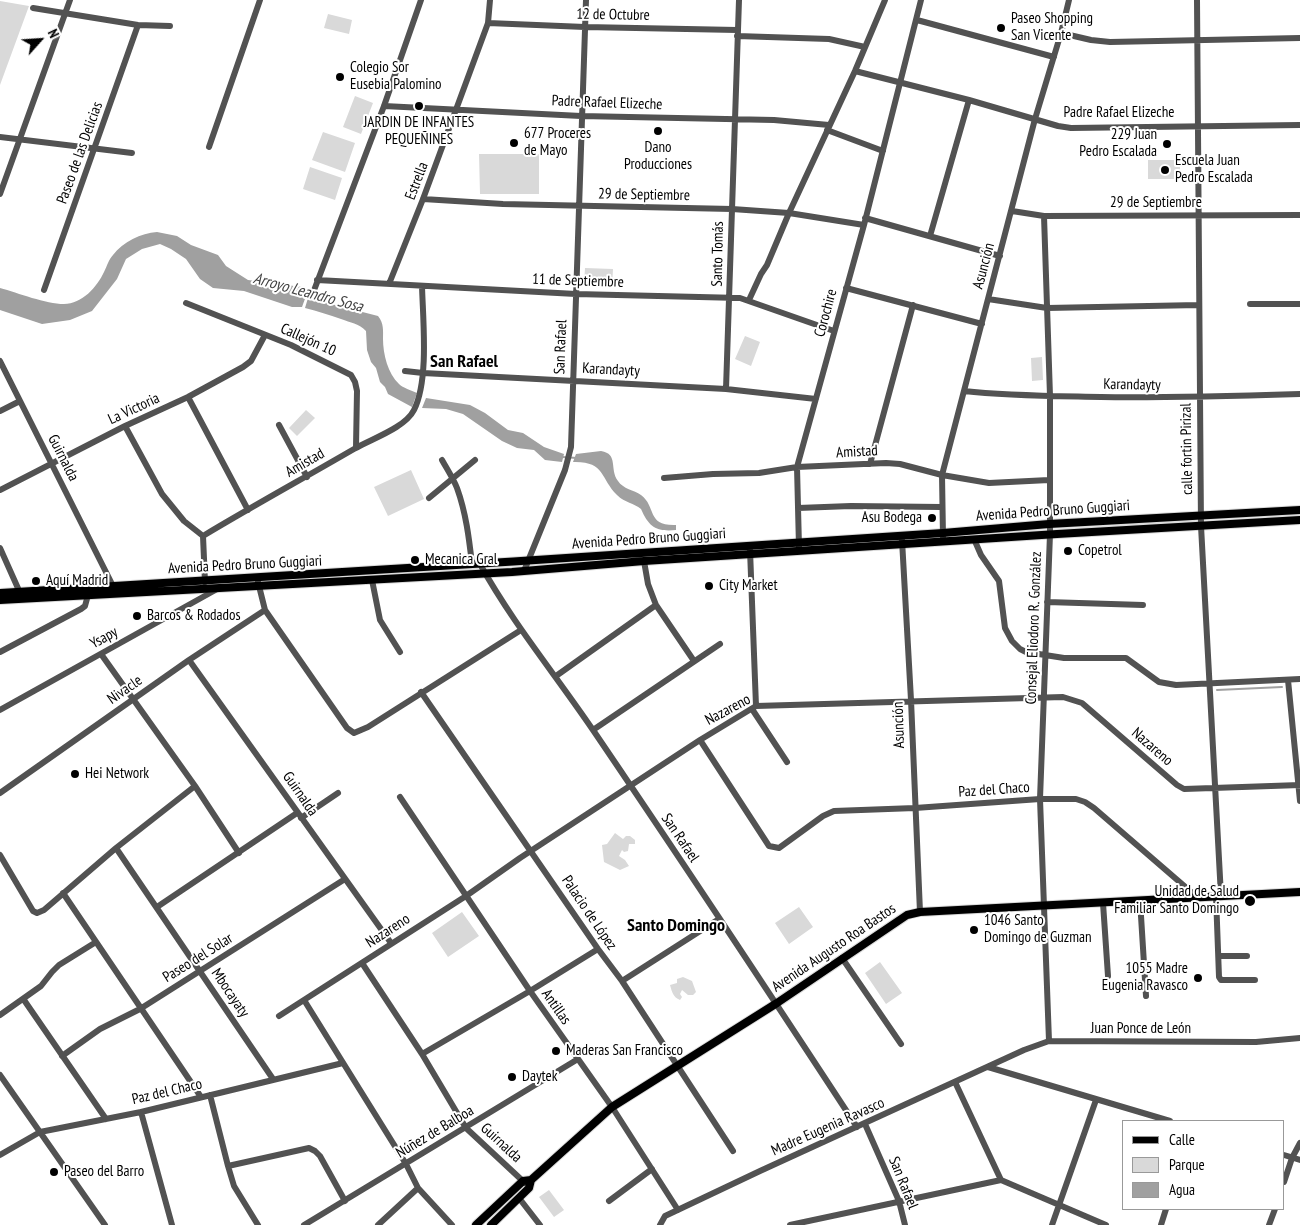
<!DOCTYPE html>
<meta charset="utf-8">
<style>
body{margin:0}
#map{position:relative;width:1300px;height:1225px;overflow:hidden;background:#fff;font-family:"PT Sans Narrow",sans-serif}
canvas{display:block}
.legend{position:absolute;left:1122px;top:1120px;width:162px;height:90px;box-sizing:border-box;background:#fff;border:1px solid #999;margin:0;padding:6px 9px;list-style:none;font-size:15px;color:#000}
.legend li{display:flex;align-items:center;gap:10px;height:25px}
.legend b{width:25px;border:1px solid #999}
.north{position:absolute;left:15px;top:15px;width:50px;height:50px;-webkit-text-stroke:4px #fff;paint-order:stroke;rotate:64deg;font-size:14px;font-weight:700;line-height:20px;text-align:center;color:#000}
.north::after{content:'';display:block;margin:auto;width:18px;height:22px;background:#000;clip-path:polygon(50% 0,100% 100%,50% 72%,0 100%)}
</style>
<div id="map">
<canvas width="1300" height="1225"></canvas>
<ul class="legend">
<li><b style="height:6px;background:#000"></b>Calle</li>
<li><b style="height:14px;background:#d9d9d9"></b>Parque</li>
<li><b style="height:14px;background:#a0a0a0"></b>Agua</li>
</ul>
<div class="north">N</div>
</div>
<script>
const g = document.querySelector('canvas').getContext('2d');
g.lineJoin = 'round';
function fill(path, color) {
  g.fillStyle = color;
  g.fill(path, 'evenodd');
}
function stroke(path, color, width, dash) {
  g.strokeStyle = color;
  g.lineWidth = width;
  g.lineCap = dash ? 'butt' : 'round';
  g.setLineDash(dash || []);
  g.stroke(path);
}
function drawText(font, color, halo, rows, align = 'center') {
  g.font = font + ' "PT Sans Narrow",sans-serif';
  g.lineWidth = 4;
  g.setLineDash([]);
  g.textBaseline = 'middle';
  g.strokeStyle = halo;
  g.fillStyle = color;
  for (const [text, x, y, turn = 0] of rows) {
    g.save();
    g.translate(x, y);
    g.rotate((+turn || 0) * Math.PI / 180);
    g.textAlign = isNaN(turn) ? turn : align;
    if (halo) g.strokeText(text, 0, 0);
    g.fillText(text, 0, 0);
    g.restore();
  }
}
const green = new Path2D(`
 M0,1L29,6L0,85Z
 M328,14L352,20L349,34L324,28Z
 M355,96L373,103L361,134L343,127Z
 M323,132L355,143L345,172L312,160Z
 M479,154H539V194H480Z
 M1148,160H1180V179H1148Z
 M310,167L342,178L335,200L303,189Z
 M585,268L613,269L612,287L584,285Z
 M745,336L760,342L751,366L735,359Z
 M1042,357L1043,380L1032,381L1031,358Z
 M306,410L315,418L297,436L289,428Z
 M411,470L424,499L388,516L374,487Z
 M1195,520V522L1058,530L1057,529Z
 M478,568L479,570L266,582L265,581Z
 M615,833L623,839L626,836H630L635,840V844H629L628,851L624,852L622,850L619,856L625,860L629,866L620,870L604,862L602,845L607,844Z
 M799,907L813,927L789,944L775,923Z
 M462,912L479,936L448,957L432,933Z
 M880,962L902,993L886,1004L865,973Z
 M683,977L692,981L696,992L693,995H688L682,990L680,994L682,997L680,1000C673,997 672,992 670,985L677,983V979Z
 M549,1190L564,1210L554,1217L539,1197Z`);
const water = new Path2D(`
 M157,232L177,236L191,245L218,255L226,266L248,280L302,287L304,290V295L306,296L302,307H292L244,291L213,288L200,279L186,259L171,249L160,244L142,249L126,259L117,279L92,311L70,320L42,324L0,310V288C18,293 46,304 64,304C82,304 97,287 104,272C107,266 109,259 113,255C123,242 141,233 157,232Z
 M308,298L378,316C384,323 383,331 383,339C383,354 388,374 399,384C403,388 411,390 417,393L412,407L388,394L385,387L380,382L376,368L371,362L367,350L366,331C358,323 351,323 341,319C329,315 318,311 305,308Z
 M426,398L470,405L485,413L508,430L523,433L544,447L564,454L562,462L545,460L534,450L517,448L502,441L463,414L446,409L422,408Z
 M601,451C619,454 609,469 618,481C623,489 634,490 641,495C657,507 646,526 676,525V530C656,532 649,527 641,509C634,503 625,503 617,495C600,478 605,461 573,462L576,454Z`);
const stream = new Path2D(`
 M562,457L577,458
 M1217,690L1282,687`);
const minor = new Path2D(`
 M1197,0L1201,526L1221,896
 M33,8L138,25L170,26
 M917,20L1054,57
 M488,23L585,27L737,30
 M1061,33L1091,40L1110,42L1300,38
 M737,36L829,39L865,47
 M855,71L969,100L1058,126L1071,128L1300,125
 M384,106L581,116L774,120L829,125
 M827,130L883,151
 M0,137L132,153
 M209,147L260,0
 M0,194L70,0
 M423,199L503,204L732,209L789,213L864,225
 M1012,211L1044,216L1300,215
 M1044,216L1050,396V534L1040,799L1049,1041
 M865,218L1000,256
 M930,236L969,100
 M317,280L576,294L740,298L834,331
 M389,284L423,199L488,23L490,0
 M846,288L982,324
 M44,290L138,25
 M313,293L384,106L421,0
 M988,299L1047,308L1199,305
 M749,300L761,274L767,265L789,213L855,71L885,0
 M186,303L291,345L351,375L355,382L357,391L356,447
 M1250,304H1300
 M0,361L115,590
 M405,371L423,373L726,389L816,399
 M726,389L739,0
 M964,391C1009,396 1055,396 1101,397C1168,398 1234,396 1300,394
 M188,397L248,510
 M0,411L20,401
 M279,425L307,477
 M125,426L162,494L184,521L203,536L205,582
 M442,460C447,469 453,478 457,488C466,513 469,538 472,564
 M870,464L913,305
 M664,478L713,474L759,473L797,467L886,463L900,464L942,475L989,483L1049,480
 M0,490L125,426L188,397L243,367L251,361L265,335
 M429,498L475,460
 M798,508L851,506L941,507
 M203,536C253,506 304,478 354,449C371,439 405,428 414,410C429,380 423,321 422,286
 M943,537L942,475L1035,119L1061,33L1069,0
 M974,539L981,555L999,581L1005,628L1012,641L1020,649L1026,652L1064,658H1126L1159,682L1176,685L1300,679
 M902,540L911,700L920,912
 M799,547L797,467L864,225L921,0
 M0,548L21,595
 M750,550L756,706
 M644,561L648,584L656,605L694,661
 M480,564C512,622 555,674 593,730C682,861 770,994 857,1127
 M524,571L565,470L571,447L586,0
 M372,580L380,620L400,652
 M258,582L265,610L347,728L354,733L368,727L521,630
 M1047,602L1143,605
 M0,652L81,609L85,606L88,595
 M101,654L195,786L239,853
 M189,660L391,943
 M556,676L656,605
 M1288,680L1300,801
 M421,692L598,949L622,981L733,1151
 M752,709L787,762
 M0,710L219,588
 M593,730L720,644
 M700,740L769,846L779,848L823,816L834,811L915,808L1040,799H1076L1085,802L1094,808L1197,897
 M0,793L189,660L265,610
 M400,797L530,991L612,1107L678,1210
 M301,818L338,793
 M116,848L273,1079
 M0,855L33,911L37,913L44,910L116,848L195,786
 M63,893L201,1097
 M1216,896L1219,977L1221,980H1255
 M1140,900L1146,996
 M1103,903L1108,976
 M157,907L297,813
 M1219,956H1247
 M842,958L901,1044
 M362,963L422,1054L466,1128L525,1183
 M622,981L719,919
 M24,1000L106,1119
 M304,1000L406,1164L418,1188L452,1225
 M0,1015L41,986L52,972L59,965L96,942
 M279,1016L466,896L520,858L700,740L756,706L1063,697L1082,703L1177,785L1184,789L1300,785
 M422,1054L530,991L598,949
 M62,1056L100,1029L140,1009L345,879
 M988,1067L1170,1121
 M0,1075L105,1225
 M955,1082L1001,1180L1106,1225
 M210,1095L228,1166L234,1186L258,1225
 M141,1112L172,1225
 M865,1124L899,1201L905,1225
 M0,1155L40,1132L141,1112L343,1063
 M1284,1155L1300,1160
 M228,1166L309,1148L315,1151L320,1156L345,1201
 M1284,1182L1292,1158L1300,1143
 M519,1198L540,1225
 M609,1201L652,1169
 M304,1225L578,1059
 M378,1225L418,1188
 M660,1225L665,1216L760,1171L1024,1050L1049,1041L1256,1042L1300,1038
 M790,1225L1001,1180
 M1052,1225L1096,1100
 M1161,1225L1166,1209
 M1269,1225L1275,1209`);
const major = new Path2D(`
 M0,593C314,575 629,554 943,533L1049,524L1300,510
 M0,600L512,572L644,561L1057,534L1300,520
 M476,1225L523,1181L531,1180
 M491,1225L529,1188L531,1180L612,1107L777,1003L907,915L920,912L1300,892`);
const markers = [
 [1001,28,5,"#000"],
 [340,77,5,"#000"],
 [419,106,5,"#000"],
 [658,131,5,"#000"],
 [514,143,5,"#000"],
 [1167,144,5,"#000"],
 [1165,170,5,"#000"],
 [932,518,5,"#000"],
 [1068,551,5,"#000"],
 [415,560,5,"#000"],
 [36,581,5,"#000"],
 [709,586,5,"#000"],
 [137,616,5,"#000"],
 [75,774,5,"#000"],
 [1250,901,6,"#000"],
 [974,930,5,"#000"],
 [1198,978,5,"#000"],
 [556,1051,5,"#000"],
 [512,1077,5,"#000"],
 [54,1172,5,"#000"]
];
const streetNames = [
 ["12 de Octubre",613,15,1],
 ["Padre Rafael Elizeche",607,103,2],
 ["Padre Rafael Elizeche",1119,113],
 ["Paseo de las Delicias",80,153,-70],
 ["Estrella",417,181,-69],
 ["29 de Septiembre",644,195,1],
 ["29 de Septiembre",1156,203],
 ["Santo Tomás",718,254,-89],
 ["Asunción",984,266,-75],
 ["11 de Septiembre",578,281,2],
 ["Corochire",826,313,-75],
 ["Callejón 10",308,340,24],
 ["San Rafael",561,347,-88],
 ["Karandayty",611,370,3],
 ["Karandayty",1132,385,1],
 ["La Victoria",134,409,-25],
 ["calle fortin Pirizal",1187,449,-91],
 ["Amistad",857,452,-3],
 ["Guirnalda",63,458,63],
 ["Amistad",305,463,-30],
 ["Avenida Pedro Bruno Guggiari",1053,511,-4],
 ["Avenida Pedro Bruno Guggiari",649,539,-4],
 ["Avenida Pedro Bruno Guggiari",245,565,-3],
 ["Consejal Eliodoro R. González",1034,628,-88],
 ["Ysapy",104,638,-29],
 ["Nivacle",125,690,-35],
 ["Nazareno",728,710,-28],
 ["Asunción",899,725,-92],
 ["Nazareno",1152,747,41],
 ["Paz del Chaco",994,790,-4],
 ["Guirnalda",300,794,55],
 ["San Rafael",680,838,56],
 ["Palacio de López",589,913,56],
 ["Nazareno",388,931,-33],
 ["Avenida Augusto Roa Bastos",834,948,-34],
 ["Paseo del Solar",198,958,-32],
 ["Mbocayaty",230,993,56],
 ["Antillas",556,1007,55],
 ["Juan Ponce de León",1141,1029],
 ["Paz del Chaco",167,1092,-13],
 ["Madre Eugenia Ravasco",828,1127,-24],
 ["Núñez de Balboa",435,1132,-31],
 ["Guirnalda",501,1143,43],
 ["San Rafael",903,1183,68]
];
const poiNames = [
 ["Paseo Shopping",1011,19],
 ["San Vicente",1011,36],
 ["Colegio Sor",350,68],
 ["Eusebia Palomino",350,85],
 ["JARDIN DE INFANTES",419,123,"center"],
 ["PEQUEÑINES",419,140,"center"],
 ["677 Proceres",524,134],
 ["de Mayo",524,151],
 ["229 Juan",1157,135,"right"],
 ["Pedro Escalada",1157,152,"right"],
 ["Dano",658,148,"center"],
 ["Producciones",658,165,"center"],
 ["Escuela Juan",1175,161],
 ["Pedro Escalada",1175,178],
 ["Asu Bodega",922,518,"right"],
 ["Copetrol",1078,551],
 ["Mecanica Gral",425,560],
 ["Aquí Madrid",46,581],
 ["City Market",719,586],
 ["Barcos & Rodados",147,616],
 ["Hei Network",85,774],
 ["Unidad de Salud",1239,892,"right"],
 ["Familiar Santo Domingo",1239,909,"right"],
 ["1046 Santo",984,921],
 ["Domingo de Guzman",984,938],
 ["1055 Madre",1188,969,"right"],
 ["Eugenia Ravasco",1188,986,"right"],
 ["Maderas San Francisco",566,1051],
 ["Daytek",522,1077],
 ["Paseo del Barro",64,1172]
];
const waterNames = [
 ["Arroyo Leandro Sosa",308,293,15]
];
const quarterNames = [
 ["San Rafael",464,362],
 ["Santo Domingo",676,926]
];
fill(green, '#d9d9d9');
fill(water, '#a0a0a0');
stroke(stream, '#a0a0a0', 2);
stroke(major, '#dbdbdb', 10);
stroke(minor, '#525252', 6);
stroke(major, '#000', 8);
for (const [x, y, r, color] of markers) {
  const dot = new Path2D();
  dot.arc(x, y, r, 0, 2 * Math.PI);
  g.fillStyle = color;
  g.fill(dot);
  stroke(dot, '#fff', 2);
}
drawText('15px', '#000', '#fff', streetNames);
drawText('15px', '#000', '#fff', poiNames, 'left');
drawText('italic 16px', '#414141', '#fff', waterNames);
drawText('bold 18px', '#000', '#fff', quarterNames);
</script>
